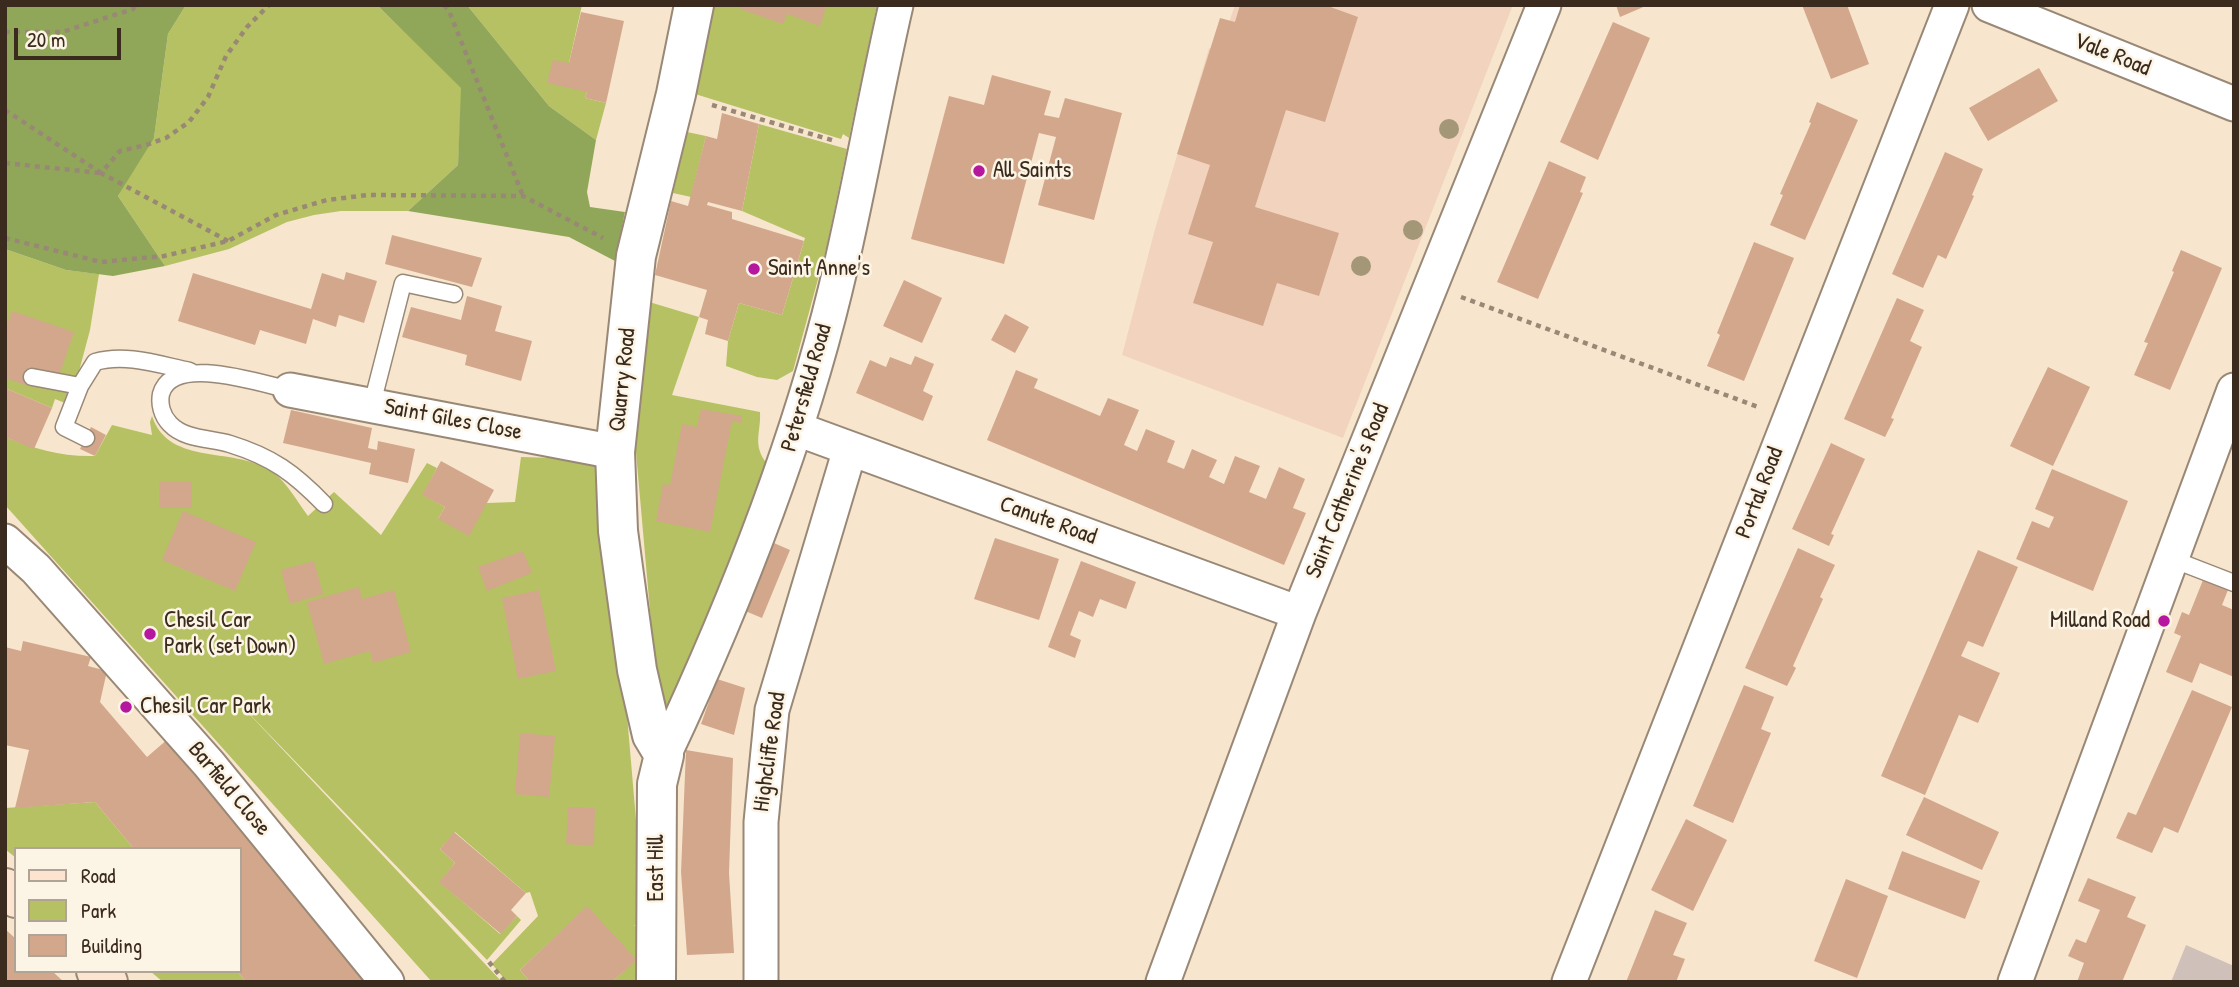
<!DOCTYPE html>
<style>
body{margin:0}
#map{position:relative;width:2239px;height:987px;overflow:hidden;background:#f7e6cd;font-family:"Patrick Hand",sans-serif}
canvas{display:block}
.frame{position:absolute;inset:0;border:7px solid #3b2a1e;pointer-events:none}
.legend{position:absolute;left:14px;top:847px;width:228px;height:126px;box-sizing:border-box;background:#fcf5e5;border:2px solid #afa495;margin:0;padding:9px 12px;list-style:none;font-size:21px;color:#3b2a1e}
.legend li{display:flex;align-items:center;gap:14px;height:35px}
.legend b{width:35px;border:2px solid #afa495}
.scale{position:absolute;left:14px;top:28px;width:107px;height:32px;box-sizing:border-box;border:4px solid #3b2a1e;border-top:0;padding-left:9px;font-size:21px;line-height:24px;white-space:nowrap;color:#3b2a1e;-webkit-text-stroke:5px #fcf5e5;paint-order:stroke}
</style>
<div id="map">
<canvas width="2239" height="987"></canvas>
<div class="frame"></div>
<ul class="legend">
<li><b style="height:9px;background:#fde4d0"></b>Road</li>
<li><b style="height:19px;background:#b5c163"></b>Park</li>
<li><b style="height:19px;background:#d3a78c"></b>Building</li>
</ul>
<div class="scale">20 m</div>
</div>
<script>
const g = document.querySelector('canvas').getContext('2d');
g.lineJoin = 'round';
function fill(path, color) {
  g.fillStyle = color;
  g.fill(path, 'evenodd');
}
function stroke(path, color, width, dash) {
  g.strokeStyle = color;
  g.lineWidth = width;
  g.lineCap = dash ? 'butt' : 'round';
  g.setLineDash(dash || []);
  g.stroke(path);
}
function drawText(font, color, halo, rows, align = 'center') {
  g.font = font + ' "Patrick Hand",sans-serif';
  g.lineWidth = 5;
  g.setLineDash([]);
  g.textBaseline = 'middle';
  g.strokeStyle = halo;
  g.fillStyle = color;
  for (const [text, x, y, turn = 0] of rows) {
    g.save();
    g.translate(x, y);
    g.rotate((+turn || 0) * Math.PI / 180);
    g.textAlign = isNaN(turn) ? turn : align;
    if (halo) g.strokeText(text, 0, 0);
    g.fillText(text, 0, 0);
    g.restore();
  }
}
const built = new Path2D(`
 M1235,5H1513L1343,438L1122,355L1155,229L1209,48L1219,51Z`);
const industrial = new Path2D(`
 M2186,945L2234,966V982H2171Z`);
const green = new Path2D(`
 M186,5H377L462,88L458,165L408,211H341L314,215L287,222L229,249L165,266L118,196L146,145L154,138L168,34Z
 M467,5H582L569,63L587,92L585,98L606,103L596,140L549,106Z
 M714,5H877L849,138L843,134L841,139L695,94Z
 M759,124L847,149L827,246L793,371L777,380L757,377L726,366L728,341L739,303L782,315L805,238L742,211Z
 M687,132L706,136L691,197L673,193Z
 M5,249L66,270L99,274L90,330L70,405L55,399L52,408L5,388Z
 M646,301L699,317L672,395L760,412C761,434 752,444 767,464L706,635L670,703L664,707L658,701L635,441Z
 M152,416C169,468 238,445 274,473C288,484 298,503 308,516L334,492L381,535L427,463L437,468L423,495L445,507L438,519L487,503L515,502L521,457L591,459L606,470L645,925H633L642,927L644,982H612L636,960L587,907L520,970L530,982H507L492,964L538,916L530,892L526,893L455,832L440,849L455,863L440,882L500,934L517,916L521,920L487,960L236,700L502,982H432L5,505V437C35,449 62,457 95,456L112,425L152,435L150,422Z
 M95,802L134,849H16V858L5,849V808Z
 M150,971H237L246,982H163Z`);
const forest = new Path2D(`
 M5,5H186L168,34L154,138L118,196L165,266L113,276L66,270L5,249Z
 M377,5H467L549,106L596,140L587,192L590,207L625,212L615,261L569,237L408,211L458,165L461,88Z`);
const building = new Path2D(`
 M742,5H827L820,26L787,14L783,24L740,9Z
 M1240,5H1325L1358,17L1325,122L1286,110L1255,207L1339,233L1319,296L1277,283L1263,326L1193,303L1213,242L1188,234L1210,165L1177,154L1220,18L1235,22Z
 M1616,5H1648L1620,17Z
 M1802,5H1847L1869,64L1831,79Z
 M581,12L624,21L606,103L585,98L587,92L547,83L553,60L569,63Z
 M1613,22L1650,38L1598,160L1560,142Z
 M2039,68L2058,101L1988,141L1969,108Z
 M992,75L1051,91L1044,115L1059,118L1065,98L1122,113L1094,220L1038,205L1056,137L1039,133L1004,264L911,239L949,96L984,105Z
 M1817,102L1858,120L1805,240L1770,225L1783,195L1780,194L1811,123L1809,122Z
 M722,113L759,124L742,211L708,202L707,205L732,212V219L804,241L782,315L739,303L728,341L705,334L708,320L699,317L707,290L655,275L671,201L688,206L706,136L717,139Z
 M1945,152L1983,169L1972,195L1974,196L1946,259L1938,255L1923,288L1892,274Z
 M1549,161L1586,177L1580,192L1583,193L1538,299L1497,282Z
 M392,235L482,258L472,287L385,264Z
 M1754,242L1794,258L1744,381L1707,366L1720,335L1717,333Z
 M2181,250L2222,268L2170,390L2134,375L2148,343L2144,342L2174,272L2172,271Z
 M346,272L377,281L364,323L339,315L336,327L313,319L306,344L260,330L255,345L178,321L193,273L311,309L322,273L344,280Z
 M904,280L942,298L922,343L883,326Z
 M467,296L502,306L495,331L532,341L521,381L465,365L467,355L402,337L411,307L461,320Z
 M1897,298L1924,310L1910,341L1922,347L1891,418L1894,419L1885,437L1844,419Z
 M12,311L74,332L59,376L35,368L28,386L5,378L7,358L5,357V330Z
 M1005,314L1029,327L1015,353L991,340Z
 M915,356L934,364L923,391L933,396L923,421L856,393L870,360L886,367L890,357L911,365Z
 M2048,367L2090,387L2053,466L2010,446Z
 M1016,370L1038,379L1034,388L1100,416L1108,398L1139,410L1124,445L1137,451L1146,429L1175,441L1167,462L1184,469L1192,449L1217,460L1209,477L1224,484L1235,456L1260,466L1249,492L1266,499L1279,467L1305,479L1293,508L1306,513L1284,565L987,440Z
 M5,388L52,408L34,449L5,437Z
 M701,409L742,416L741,423L732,421L710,532L656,521L663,484L670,485L682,424L697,427Z
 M291,410L372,428L368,448L377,450L378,441L415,449L408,483L369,474L371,463L283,443Z
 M91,427L106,435L95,456L80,449Z
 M1831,443L1865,459L1831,534L1834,535L1829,546L1792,529Z
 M441,461L494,490L469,536L438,519L445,507L422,495Z
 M2052,469L2128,501L2093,591L2016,559L2032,521L2049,528L2054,517L2035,509Z
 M159,482H192V508H159Z
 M183,511L256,542L235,591L162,560Z
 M995,538L1059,559L1039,620L974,599Z
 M767,540L790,550L762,618L738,608Z
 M1798,548L1835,565L1820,597L1823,599L1793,666L1796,668L1787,686L1745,668Z
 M1978,550L2018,567L1983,647L1968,641L1961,656L2000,673L1978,723L1959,715L1925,795L1881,776Z
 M523,551L532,573L487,591L478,567Z
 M314,561L323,594L290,604L281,570Z
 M1081,561L1136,582L1126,609L1100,599L1093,617L1079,611L1070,635L1081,640L1075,658L1048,647Z
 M2203,580L2228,590L2222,605L2234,610V677L2200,663L2192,683L2166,672L2181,636L2174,633L2182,612L2189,615Z
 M359,587L362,599L394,590L411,652L373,663L370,651L324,664L307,602Z
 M539,590L556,671L518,679L502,598Z
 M23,641L91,657L88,666L107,671L100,702L147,757L169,738L374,982H246L237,971H240V849H134L95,802L15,808L29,750L5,745V647L21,651Z
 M717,679L745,688L734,735L701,724Z
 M1744,685L1774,697L1761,729L1771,733L1733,823L1693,806Z
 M2192,690L2232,707L2178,833L2164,827L2152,853L2116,838L2128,812L2136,815Z
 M520,733L555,736L549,797L515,794Z
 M686,750L733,758L729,873L734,953L687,955L681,872Z
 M1924,797L1999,832L1982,870L1906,835Z
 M568,807L595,808L594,846L566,844Z
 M1686,819L1727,840L1693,911L1651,890Z
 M454,832L526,893L511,910L517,916L501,934L439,882L455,863L440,849Z
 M1902,851L1980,881L1965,919L1888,889Z
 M2088,878L2136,897L2127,917L2146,925L2122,982H2077L2084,963L2068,956L2076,939L2086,943L2100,910L2078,901Z
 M1846,879L1888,896L1857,978L1814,961Z
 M587,906L637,960L612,982H530L520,970Z
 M1655,910L1687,923L1673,955L1685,959L1676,982H1626Z
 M5,929L16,939V971H52L64,982H5Z`);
const path = new Path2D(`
 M444,5L449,11L523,196
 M5,32H62L133,9L136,5
 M712,105L835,141
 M5,110L101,173
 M5,163L100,173
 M5,238L101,262L164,256L228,241L276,215L327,200L368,195L523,196L603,238
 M228,241L101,173L120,151L146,145L166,138L189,122L208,97L226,56L247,27L269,5
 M1461,297L1758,407
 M489,962L505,982`);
const service = new Path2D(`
 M32,377L80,386
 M290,390C262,384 172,353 161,394C159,404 162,416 170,424C185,440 211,438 230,444C272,457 294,473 324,504
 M372,404L403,283L454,294
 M86,438L64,427L80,386L95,362C126,353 160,365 190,371
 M2172,559L2234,583`);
const minor = new Path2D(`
 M1989,5L2234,104
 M290,390L615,452
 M797,429L1299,613
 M5,541L36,569L209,764L387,982
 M664,755C734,606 796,451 835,291C858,197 874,100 896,5
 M761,982V822L772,710L850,449
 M1163,982L1299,613L1544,5
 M1569,982L1952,5
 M2015,982L2234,390`);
const tertiary = new Path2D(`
 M656,982L657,784L664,755L652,735L637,670L618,531L615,452L636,256L676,94L694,5`);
const secondary = new Path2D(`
 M5,888L16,898
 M96,971L108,982`);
const trees = [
 [1449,129],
 [1413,230],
 [1361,266]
];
const markers = [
 [979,171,7,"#b5179e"],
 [754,269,7,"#b5179e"],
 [2164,621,7,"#b5179e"],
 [150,634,7,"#b5179e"],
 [126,707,7,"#b5179e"]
];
const streetNames = [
 ["Vale Road",2112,55,22],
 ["Quarry Road",623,380,-84],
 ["Petersfield Road",807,388,-74],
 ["Saint Giles Close",453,420,11],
 ["Saint Catherine's Road",1348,491,-68],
 ["Portal Road",1760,493,-69],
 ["Canute Road",1048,521,20],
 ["Highcliffe Road",770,752,-82],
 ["Barfield Close",229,789,50],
 ["East Hill",657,868,-90]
];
const poiNames = [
 ["All Saints",993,171],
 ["Saint Anne's",768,269],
 ["Chesil Car",164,621],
 ["Park (set Down)",164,647],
 ["Milland Road",2150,621,"right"],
 ["Chesil Car Park",140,707]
];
fill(built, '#f2d4be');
fill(industrial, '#cfc0ba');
fill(green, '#b5c163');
fill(forest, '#90a759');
fill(building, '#d3a78c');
stroke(service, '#998876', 19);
stroke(minor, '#998876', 37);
stroke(tertiary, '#998876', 42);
stroke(secondary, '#998876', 42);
stroke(path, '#998876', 4.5, [5, 5]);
stroke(service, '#fff', 16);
stroke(minor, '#fff', 33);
stroke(tertiary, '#fff', 38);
stroke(secondary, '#fde4d0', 38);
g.fillStyle = '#a49778';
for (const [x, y] of trees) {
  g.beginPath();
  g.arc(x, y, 10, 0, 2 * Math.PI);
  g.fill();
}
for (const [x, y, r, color] of markers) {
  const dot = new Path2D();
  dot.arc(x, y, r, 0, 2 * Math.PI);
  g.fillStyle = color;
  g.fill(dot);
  stroke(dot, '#fcf5e5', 2.5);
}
drawText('23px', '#3b2a1e', '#fcf5e5', streetNames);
drawText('23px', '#3b2a1e', '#fcf5e5', poiNames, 'left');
</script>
